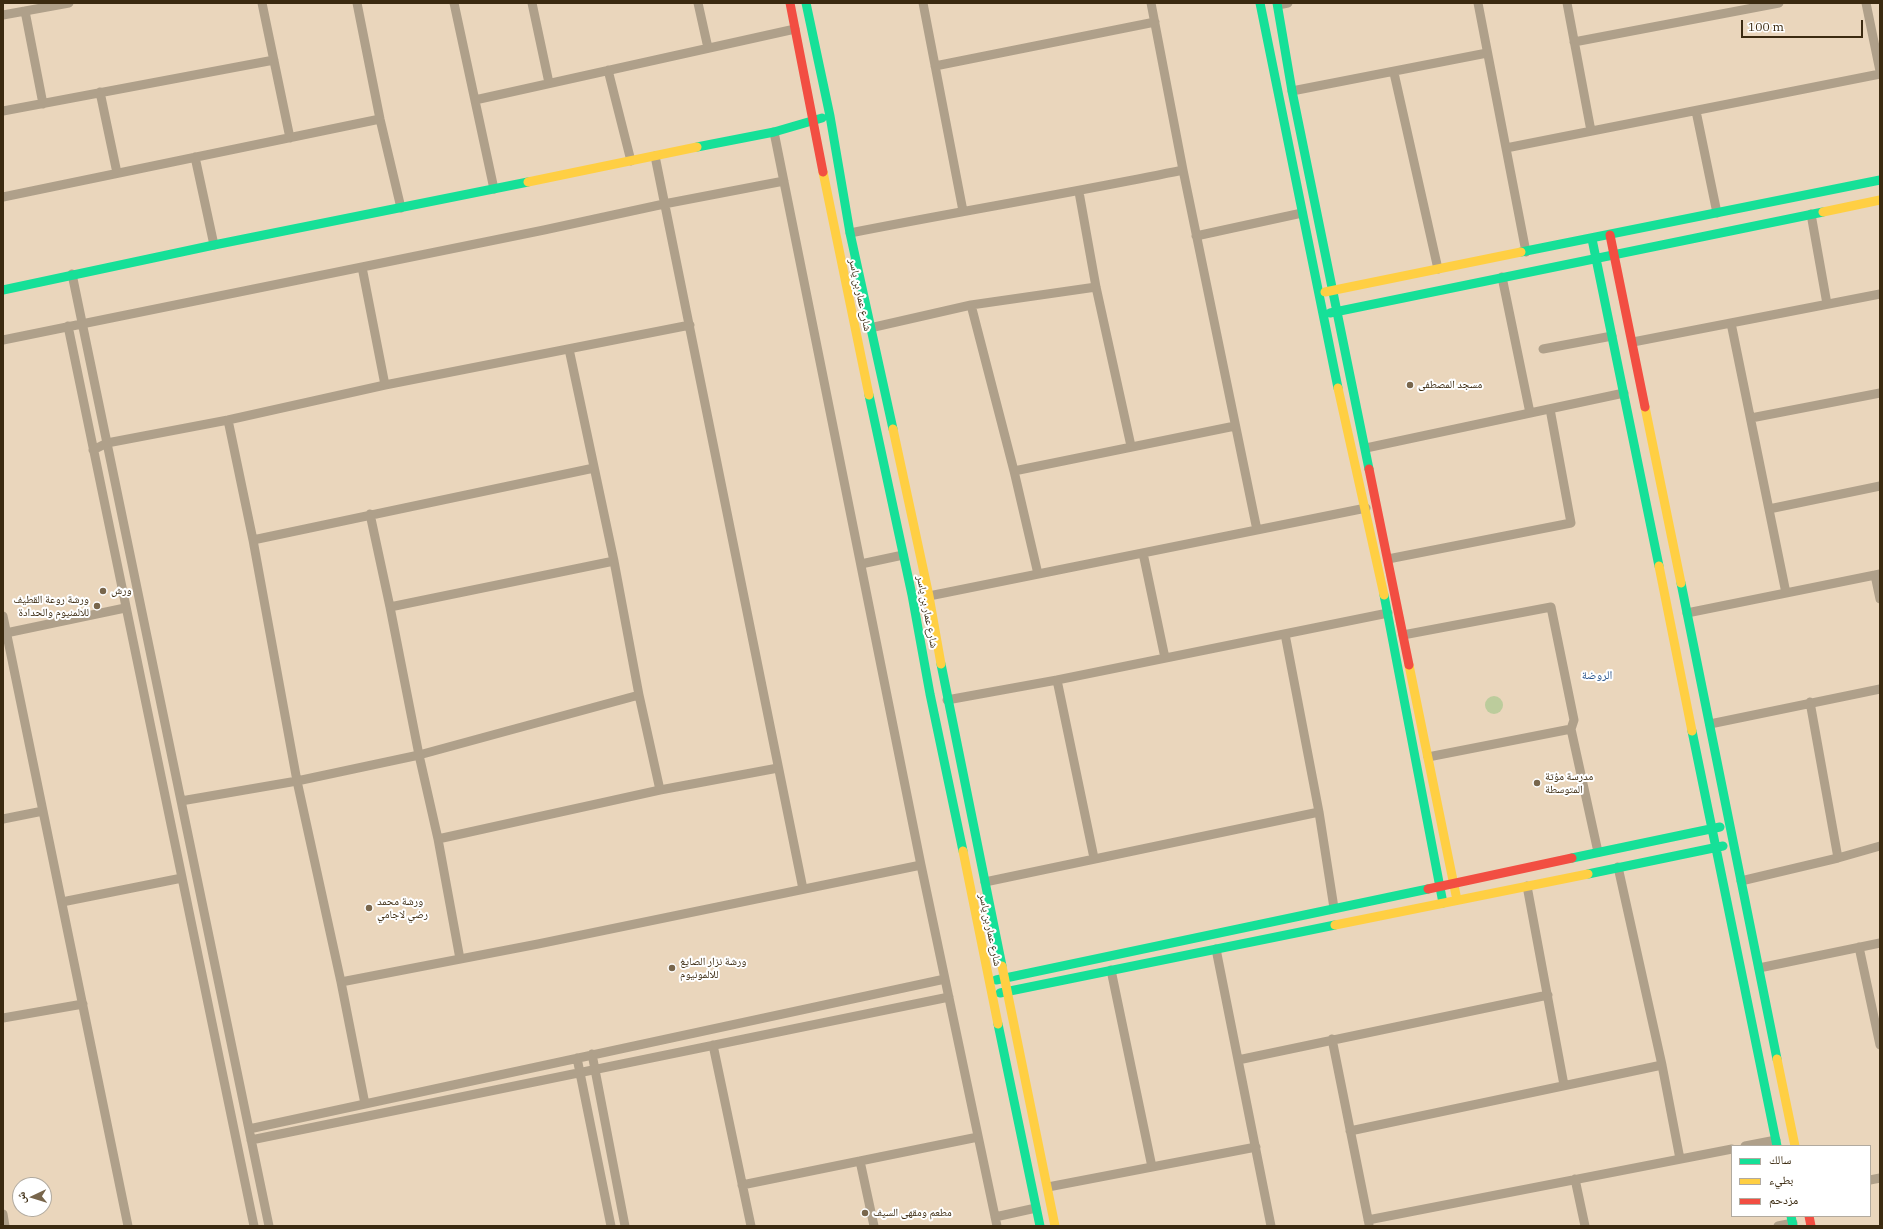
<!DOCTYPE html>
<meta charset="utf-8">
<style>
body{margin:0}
#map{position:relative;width:1883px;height:1229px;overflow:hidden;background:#ead6bc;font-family:"IBM Plex Serif","Noto Naskh Arabic",serif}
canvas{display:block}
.frame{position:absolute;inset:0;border:4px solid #3b2a10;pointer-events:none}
.legend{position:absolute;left:1731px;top:1145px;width:140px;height:72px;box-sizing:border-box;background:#fff;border:1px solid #b1aa9f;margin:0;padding:5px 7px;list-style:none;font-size:12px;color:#3b2a10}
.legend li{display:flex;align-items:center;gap:8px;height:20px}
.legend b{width:20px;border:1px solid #b1aa9f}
.north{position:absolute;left:12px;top:1177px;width:40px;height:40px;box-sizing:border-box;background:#fff;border:1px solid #b1aa9f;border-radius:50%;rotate:266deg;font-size:11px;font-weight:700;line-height:16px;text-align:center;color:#3b2a10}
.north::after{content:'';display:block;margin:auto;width:14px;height:18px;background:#78664c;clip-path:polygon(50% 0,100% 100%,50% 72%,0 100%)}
.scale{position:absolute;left:1741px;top:20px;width:122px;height:18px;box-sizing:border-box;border:2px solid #3b2a10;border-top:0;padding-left:5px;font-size:12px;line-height:14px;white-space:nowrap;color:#3b2a10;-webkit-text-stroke:3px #fff;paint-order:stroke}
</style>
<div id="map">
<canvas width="1883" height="1229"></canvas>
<div class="frame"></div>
<ul class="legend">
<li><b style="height:5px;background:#16e098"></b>سالك</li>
<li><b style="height:5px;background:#ffcf43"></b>بطيء</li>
<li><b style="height:5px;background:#f24e42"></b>مزدحم</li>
</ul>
<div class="north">ش</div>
<div class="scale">100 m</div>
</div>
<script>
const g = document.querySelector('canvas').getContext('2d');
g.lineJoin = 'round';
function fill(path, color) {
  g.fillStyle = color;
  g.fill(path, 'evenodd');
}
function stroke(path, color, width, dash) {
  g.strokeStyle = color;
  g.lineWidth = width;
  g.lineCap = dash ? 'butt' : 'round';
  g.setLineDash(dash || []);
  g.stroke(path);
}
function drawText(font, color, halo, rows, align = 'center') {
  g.font = font + ' "IBM Plex Serif","Noto Naskh Arabic",serif';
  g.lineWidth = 4;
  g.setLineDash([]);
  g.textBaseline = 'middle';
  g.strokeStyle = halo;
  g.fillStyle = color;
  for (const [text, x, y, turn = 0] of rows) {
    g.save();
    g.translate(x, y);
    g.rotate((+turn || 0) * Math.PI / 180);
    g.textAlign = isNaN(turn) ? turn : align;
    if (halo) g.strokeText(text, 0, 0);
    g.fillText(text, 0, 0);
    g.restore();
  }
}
const green = new Path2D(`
 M1485 705a9 9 0 1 1 18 0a9 9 0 1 1-18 0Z`);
const street = new Path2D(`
 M262,3L290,138
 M357,3L380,119L401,208
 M454,3L494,189
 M532,3L549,83
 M698,3L708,48
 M923,3L963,211
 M1151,3L1183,170L1257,530
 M1478,3L1526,252
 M1567,3L1591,131
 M1866,3L1880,71
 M1278,5L1288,3
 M25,11L43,104
 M3,15L69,3
 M1574,42L1779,3
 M935,66L1155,22
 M608,70L631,161
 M1394,73L1438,269
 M1292,91L1487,53
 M100,92L117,173
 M475,100L795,29
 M3,111L274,60
 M1696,111L1717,213
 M774,132L921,865L997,1226
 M1506,148L1880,74
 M655,156L803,889
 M195,157L214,245
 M1079,192L1096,287L1131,446
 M3,197L380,119
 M1811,214L1827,304
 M850,233C961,211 1072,193 1183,170
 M1196,236L1302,213
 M362,267L385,385
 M72,274L269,1226
 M1502,277L1530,413
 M971,305L1014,471L1038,574
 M1731,323L1786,593
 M68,326L254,1226
 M870,328L971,305L1096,287
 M3,340L544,230L664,204L784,181
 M1633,342L1880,294
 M569,349L614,561L639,695L660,790
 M1543,349L1612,336
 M1751,418L1880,393
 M228,420L253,540L297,781L341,982L365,1104
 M1366,448L1624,393
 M93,450L107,443L228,420L385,385L690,325
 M1014,471L1235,426
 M1769,509L1880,486
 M370,514L390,607L419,755L438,839L460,959
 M253,540L594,468
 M1143,553L1165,658
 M1388,559L1571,523L1550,409
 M861,564L903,555
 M1875,575L1880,599
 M929,596L1366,508
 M390,607L614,561
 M1687,613L1880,574
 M3,616L128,1226
 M6,633L125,608
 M1285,634L1319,812L1334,908
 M1403,635L1551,607L1574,720L1571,729
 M1057,680L1094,858
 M947,700L1057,680L1388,613
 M1810,702L1838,858
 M1710,724L1880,689
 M1428,757L1571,729L1598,852
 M181,801L297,781L419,755L639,695
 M3,819L43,811
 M438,839L660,790L778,768
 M1618,867L1662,1065L1680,1159
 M1741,881L1838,858L1880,846
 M985,882L1319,812
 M1527,886L1564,1085
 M62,902L182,878
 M1859,947L1880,1045
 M1216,949L1271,1226
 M1759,968L1880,943
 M1111,970L1152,1167
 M341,982L538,944L921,865
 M3,1018L83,1004
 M1332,1039L1369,1224
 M713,1045L751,1226
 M592,1054L625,1226
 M577,1058L611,1226
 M1238,1060L1548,995
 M249,1129L945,979
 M1350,1131L1662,1065
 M251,1140L949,997
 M1745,1146L1776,1140
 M860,1161L874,1226
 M1575,1179L1585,1226
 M1870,1180L1880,1178
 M742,1185L978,1137
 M1048,1187L1256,1147
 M3,1214L5,1226
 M995,1217L1036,1208
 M1368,1220L1732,1149
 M1778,1226L1793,1223`);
const fast = new Path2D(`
 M806,3L830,116L850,233L893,429
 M1260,3L1338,388
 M1277,3L1292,91L1369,469
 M697,147L774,132L822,118
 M1592,239L1659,566
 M1521,252L1880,180
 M3,290L214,245L528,182
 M1330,313L1823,212
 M869,395L912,595L930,694L963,851
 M1681,583L1777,1059
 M1384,595L1443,903
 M941,664L1002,966
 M1692,731L1777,1146
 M1572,858L1720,827
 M1588,874L1723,846
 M996,980L1428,889
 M1000,993L1335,925
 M998,1024L1040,1226
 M1791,1216L1793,1226`);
const slow = new Path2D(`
 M823,172L869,395
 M528,182L697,147
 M1823,212L1880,200
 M1325,292L1521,252
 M1338,388L1384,595
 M1645,407L1681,583
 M893,429L929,596L941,664
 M1659,566L1692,731
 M1409,665L1457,900
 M963,851L998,1024
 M1335,925L1588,874
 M1002,966L1055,1226
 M1777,1059L1795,1146`);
const jam = new Path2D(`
 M790,3L823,172
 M1610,235L1645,407
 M1369,469L1409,665
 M1428,889L1572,858
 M1809,1216L1811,1226`);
const markers = [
 [1410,385,4,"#78664c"],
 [103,591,4,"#78664c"],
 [97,606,4,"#78664c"],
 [1537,783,4,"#78664c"],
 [369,908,4,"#78664c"],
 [672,968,4,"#78664c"],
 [865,1213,4,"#78664c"]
];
const streetNames = [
 ["شارع عمار بن ياسر",860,295,78],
 ["شارع عمار بن ياسر",927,612,79],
 ["شارع عمار بن ياسر",990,930,78]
];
const poiNames = [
 ["مسجد المصطفى",1418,385],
 ["ورش",111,591],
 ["ورشة روعة القطيف",89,600,"right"],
 ["للالمنيوم والحدادة",89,613,"right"],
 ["مدرسة مؤتة",1545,777],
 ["المتوسطة",1545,790],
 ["ورشة محمد",377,902],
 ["رضي لاجامي",377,915],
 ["ورشة نزار الصايغ",680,962],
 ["للالمونيوم",680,975],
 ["مطعم ومقهى السيف",873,1213]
];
const neighbourhoodNames = [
 ["الروضة",1597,676]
];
fill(green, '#bccc9c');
stroke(street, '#afa08a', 9);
stroke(fast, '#16e098', 9);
stroke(slow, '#ffcf43', 9);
stroke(jam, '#f24e42', 9);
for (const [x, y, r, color] of markers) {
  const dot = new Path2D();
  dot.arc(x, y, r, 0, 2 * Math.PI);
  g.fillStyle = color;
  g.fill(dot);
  stroke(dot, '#fff', 1.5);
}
drawText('11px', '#3b2a10', '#fff', streetNames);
drawText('11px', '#3b2a10', '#fff', poiNames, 'left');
drawText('12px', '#2d578d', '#fff', neighbourhoodNames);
</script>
